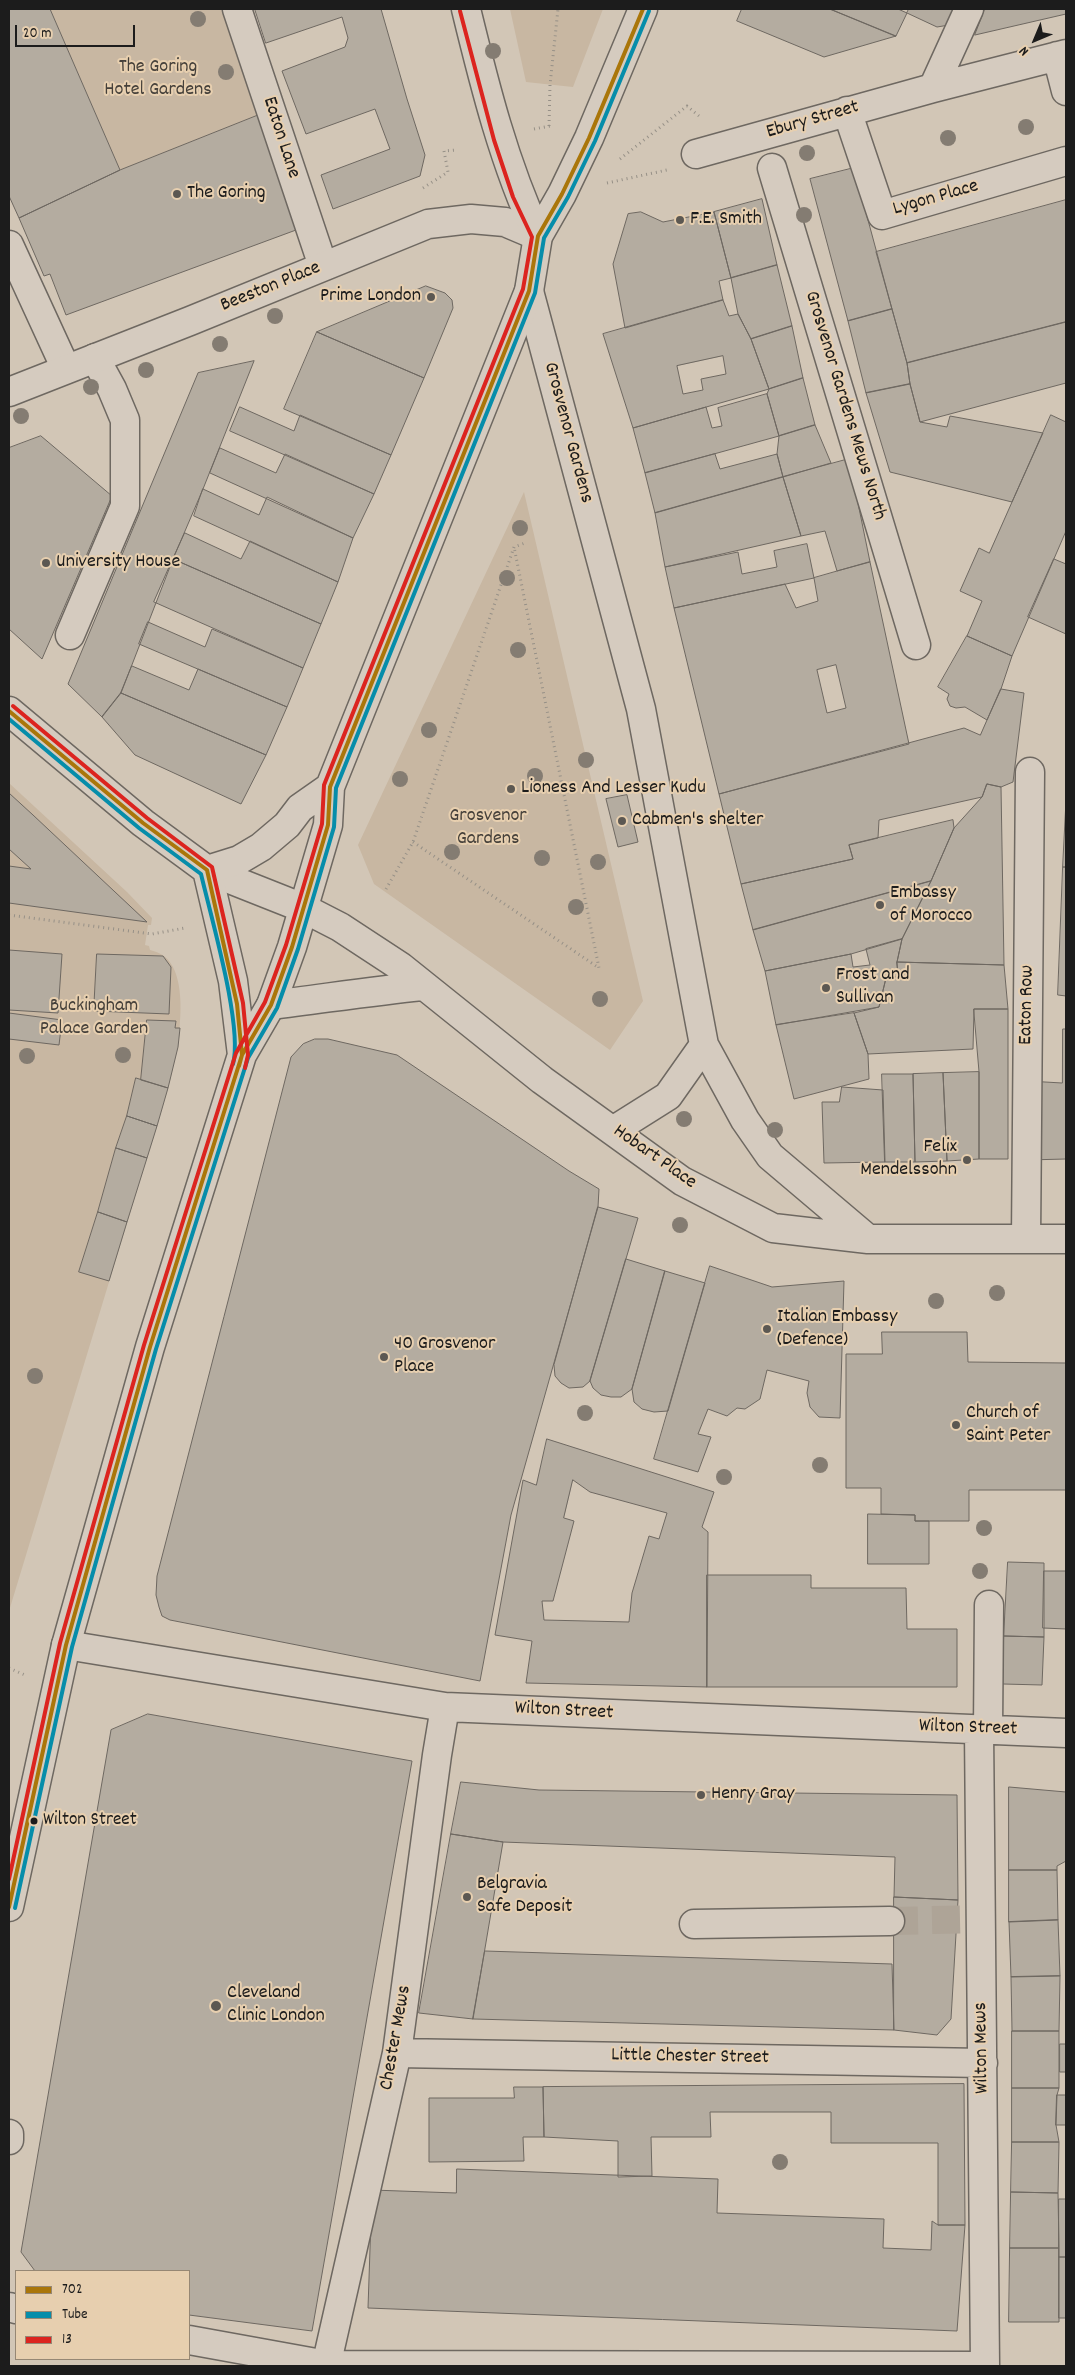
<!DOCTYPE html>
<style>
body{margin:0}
#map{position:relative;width:1075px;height:2375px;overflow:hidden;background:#d2c6b6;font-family:Dekko,sans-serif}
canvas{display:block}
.frame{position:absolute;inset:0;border:10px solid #1c1c1c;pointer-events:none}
.legend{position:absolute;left:15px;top:2270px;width:175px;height:90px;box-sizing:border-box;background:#e7cfaf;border:1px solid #968774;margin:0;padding:6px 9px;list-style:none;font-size:15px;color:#1c1c1c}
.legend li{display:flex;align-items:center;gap:10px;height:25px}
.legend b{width:25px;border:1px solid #968774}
.north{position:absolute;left:1010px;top:15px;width:50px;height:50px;-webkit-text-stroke:4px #e7cfaf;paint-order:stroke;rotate:225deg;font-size:14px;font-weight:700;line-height:20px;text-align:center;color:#1c1c1c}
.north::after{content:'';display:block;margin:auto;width:18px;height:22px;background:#1c1c1c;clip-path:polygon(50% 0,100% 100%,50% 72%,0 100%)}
.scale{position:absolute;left:15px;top:25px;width:120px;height:22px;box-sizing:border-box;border:2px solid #1c1c1c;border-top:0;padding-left:6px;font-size:15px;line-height:18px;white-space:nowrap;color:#1c1c1c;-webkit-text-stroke:4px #e7cfaf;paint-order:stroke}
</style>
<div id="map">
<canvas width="1075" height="2375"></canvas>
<div class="frame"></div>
<ul class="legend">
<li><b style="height:6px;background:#aa760a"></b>702</li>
<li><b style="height:6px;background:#068daa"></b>Tube</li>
<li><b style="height:6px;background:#dc241f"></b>13</li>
</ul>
<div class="north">N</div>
<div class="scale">20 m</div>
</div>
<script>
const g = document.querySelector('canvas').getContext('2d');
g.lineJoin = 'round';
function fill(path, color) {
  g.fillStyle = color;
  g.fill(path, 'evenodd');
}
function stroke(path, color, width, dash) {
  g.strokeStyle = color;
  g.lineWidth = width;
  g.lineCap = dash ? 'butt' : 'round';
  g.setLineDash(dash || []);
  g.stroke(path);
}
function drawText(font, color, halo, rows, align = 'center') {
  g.font = font + ' Dekko,sans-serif';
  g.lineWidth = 4;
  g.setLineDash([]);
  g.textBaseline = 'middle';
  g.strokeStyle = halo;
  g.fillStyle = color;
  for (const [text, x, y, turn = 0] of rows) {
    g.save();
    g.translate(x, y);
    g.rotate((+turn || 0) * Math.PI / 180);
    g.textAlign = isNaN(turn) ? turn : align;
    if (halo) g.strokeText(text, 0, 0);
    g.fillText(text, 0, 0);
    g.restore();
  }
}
const green = new Path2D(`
 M50,9H221L259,115L120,170Z
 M510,9H603L573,87L526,82Z
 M524,492L643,1001L610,1050L374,884L358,845Z
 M9,783L127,892L152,918L151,925H148L145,945L149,946L150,950C154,951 160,953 164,956C193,978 177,1058 168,1088L9,1611Z`);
const building = new Path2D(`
 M9,9H50L120,170L19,218L9,196Z
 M255,9H381L407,99L425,155L420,176L333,209L321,175L390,149L375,109L306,134L282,71L345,47L348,38L342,17L266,43Z
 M742,9H830L896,36L824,57L737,21Z
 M830,9H898L907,13L896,36Z
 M909,9H961L955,24L937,27L907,13Z
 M985,9H1066V14L975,35Z
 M259,115L296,230L66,315L50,274L44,276L19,218L120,170Z
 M854,168L892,309L848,321L810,179Z
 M762,199L777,265L731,278L714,212Z
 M1066,200V322L907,363L876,252Z
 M641,212L663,222L714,212L731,278L719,281L723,300L625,328L613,264L628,214Z
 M777,265L792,326L751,339L738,314L731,278Z
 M426,286L445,293L452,300L453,308L424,378L317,332Z
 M723,300L729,316L738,314L751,339L769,389L633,428L603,334ZM723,356L726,374L701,379L703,390L683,394L677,366Z
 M892,309L907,363L910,384L866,393L848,321Z
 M1066,322V383L920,422L910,384L907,363Z
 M792,326L803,378L769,389L751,339Z
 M317,332L424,378L391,455L284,409Z
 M254,361L203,489L173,559L121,693L102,717L68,684L198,373Z
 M803,378L815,425L779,436L767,394L769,389Z
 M910,384L920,422L947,427L950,416L1043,433L1012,502L890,472L866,393Z
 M767,394L779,436L645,473L633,428L706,407L712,428L722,426L718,408Z
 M240,407L294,431L300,415L391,455L374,494L230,431Z
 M1051,415L1066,422V531L1012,656L967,636L982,601L960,591L979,548L989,553Z
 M815,425L831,463L783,477L777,454L779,436Z
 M41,436L112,496L42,659L9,629V448Z
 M220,448L276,473L285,454L374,494L353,538L210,473Z
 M715,454L720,469L777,454L783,477L655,513L645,473Z
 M849,459L870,562L837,571L825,531L801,536L783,477Z
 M783,477L801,536L665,567L655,513Z
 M203,489L259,515L267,497L353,538L338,582L194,516Z
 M185,533L241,559L250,541L338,582L321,624L173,559Z
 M807,544L814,578L674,608L665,567L738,552L742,574L777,567L774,551Z
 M173,559L321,624L303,668L154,602Z
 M1054,559L1066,564V634L1028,617Z
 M870,562L909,744L719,794L674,608L785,584L796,608L818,601L814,578ZM836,665L846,708L827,713L817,670Z
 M148,622L205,647L212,629L303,668L287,707L139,644Z
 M967,636L1012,656L1001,689L987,720L965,707L956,708L950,706L947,699L949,694L938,687Z
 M132,666L189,690L198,669L287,707L266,755L121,693Z
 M1001,689L1024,693L1013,782L1001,787L987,784L982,797L879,820L878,838L849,845L853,859L741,884L719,794L964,728L980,735Z
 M121,693L266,755L241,804L135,755L102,717Z
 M987,784L1001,787L1004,965L897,962L902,939L931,881L954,828L982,797Z
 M9,793L33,815L147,922L9,903V866L31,869L9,849Z
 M627,795L638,842L618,847L606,799Z
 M1066,801V867H1063Z
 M953,820L954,828L931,881L753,930L741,884L853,859L849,845Z
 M1063,867H1066V996L1058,995Z
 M931,881L902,939L851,954L765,971L753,930Z
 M902,939L897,962L898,977L886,978L879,1007L776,1025L765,971L851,954L853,967L870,965L866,949Z
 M9,950L62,954L58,1013L9,1010Z
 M97,954L163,956L171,967L169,1014L94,1011Z
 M897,962L1004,965L1008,1009H974L973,1049L868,1054L854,1013L879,1007L886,978L898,977Z
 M974,1009H1008V1159H979V1072Z
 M9,1013L62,1020L59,1045L9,1039Z
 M854,1013L868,1054L869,1079L794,1099L776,1025Z
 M147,1020L176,1021L175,1028H180L178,1047L168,1088L141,1080Z
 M1063,1029H1066V1159L1027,1160L1028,1081L1062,1083Z
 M315,1039H328L397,1055L569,1171L599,1189L598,1207L511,1515L480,1681L170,1620L162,1616L159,1607L156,1595L157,1576L291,1057L303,1044Z
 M979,1072V1159L947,1161L943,1073Z
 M943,1073L947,1161L915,1162L913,1074Z
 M882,1074H913L915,1162H885Z
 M136,1078L168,1088L157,1126L127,1116Z
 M842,1087L883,1090L885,1162L824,1163L822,1102H839Z
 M127,1116L157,1126L147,1158L116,1148Z
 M116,1148L147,1158L127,1222L98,1212Z
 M598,1207L638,1218L590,1381L583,1387L569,1388L561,1383L555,1376L554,1365Z
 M98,1212L127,1222L109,1281L79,1272Z
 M626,1259L665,1271L632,1389L621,1397H611L601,1395L593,1388L590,1381Z
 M710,1266L772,1287L844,1281L840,1418L819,1417L810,1407L807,1393L809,1381L767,1370L760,1399L745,1409L737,1408L727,1416L708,1409L698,1434L711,1437L698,1472L654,1459Z
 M665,1271L705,1283L668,1411L654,1412L642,1409L634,1402L632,1389Z
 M882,1332H967L968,1362L1066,1363V1490H969V1521H915V1515L881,1514V1488H846V1354H882Z
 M547,1439L714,1492L702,1527L708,1532L707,1687L526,1683L532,1641L495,1635L523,1480L536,1485ZM573,1480L590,1492L667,1513L659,1539L649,1536L632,1593L629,1622L544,1620L542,1601H553L574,1521L564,1518Z
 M868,1514L915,1515V1521H929V1564H868Z
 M1008,1562L1044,1563V1637L1004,1636Z
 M1044,1571H1066V1629L1043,1628Z
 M707,1575H811V1588H906L907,1629H957V1687H707Z
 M1004,1636L1044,1637L1042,1685L1003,1684Z
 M148,1714L412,1761L312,2331L189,2315V2271H35L21,2252L111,1730Z
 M461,1782L539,1790L957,1795L958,1900L894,1897L895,1857L503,1842L451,1834Z
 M1009,1787L1066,1792V1861L1057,1866V1870H1009Z
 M451,1834L503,1842L473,2019L419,2013Z
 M1009,1870H1057L1058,1920L1009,1922Z
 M894,1897L958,1900L951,2019L937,2035L894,2030Z
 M1058,1920L1060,1976L1011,1977L1009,1922Z
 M485,1951L892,1964L894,2030L473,2019Z
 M1060,1976L1059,2031H1012L1011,1977Z
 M1012,2031H1059V2088H1012Z
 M1060,2044H1066V2072H1060Z
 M964,2084L965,2225H938V2143H831V2112H710L711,2137H651L652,2176L618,2177V2141L544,2137L543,2087Z
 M514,2087H543L544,2137H523L524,2161L429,2162V2098H514Z
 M1012,2088H1059L1057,2095L1056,2125L1059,2142H1012Z
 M1057,2095H1066V2125H1056Z
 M1012,2142H1059L1058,2193L1011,2192Z
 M457,2169L718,2179L717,2213L884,2219L883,2248L931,2250L932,2221L938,2225H965L957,2331L368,2308L372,2190L456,2193Z
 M1011,2192L1058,2193L1059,2248H1010Z
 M1059,2199H1066V2257H1059Z
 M1010,2248H1059V2322H1009Z
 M1059,2257H1066V2318H1059Z`);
const minorTunnel = new Path2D(`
 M890,1921L981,1919`);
const path = new Path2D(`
 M549,126L550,85L558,9
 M534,129L550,126
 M620,159L687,106L699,116
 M607,183L667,170
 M423,188L448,172L444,151L456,150
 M413,842L599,968L514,547
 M386,889L413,842L514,547L525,543
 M9,915L152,934L185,928
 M9,1668L25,1675`);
const minor = new Path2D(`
 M237,9L323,266
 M1057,56L1066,91
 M933,88L969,9
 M847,111L882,215L1066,161
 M696,154L933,88L1066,54
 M772,168L916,645
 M9,245L66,369
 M70,635L125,506V420L112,389L95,358
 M1026,1238L1030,772
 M66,1645L445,1707L1066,1733
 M979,1730L985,2365
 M988,1730L989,1605
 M694,1924L890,1921
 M397,2053L983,2063
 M9,2307L16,2309
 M189,2340L327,2365L985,2366
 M326,2366L397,2053L437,1755L445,1707`);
const major = new Path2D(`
 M529,291L641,709L704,1045L745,1120L770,1156L868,1239
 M9,392L190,321L428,224L471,219L505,222L538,236
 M207,870L303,908L340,927L401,967L542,1080L682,1181L773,1228L868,1239H1066
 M271,1005C321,999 372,991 423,986
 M614,1130L668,1096L704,1045`);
const highway = new Path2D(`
 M466,9C485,87 504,163 538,236
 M9,711L143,823L207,870
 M207,870L239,860L261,847L287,825L300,808L330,787
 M242,1055L271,1005L292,947L328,825L330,787L529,291L538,236L562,194L589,138L643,9
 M9,1907L66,1645L150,1347L242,1055L233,981L207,870
 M9,2134V2140`);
const bus1 = new Path2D(`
 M9,711L143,823L207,870L237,1004L242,1055L239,1066
 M9,1907L66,1645L150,1347L242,1055L271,1005L292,947L328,825L330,787L529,291L538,236L562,194L589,138L643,9`);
const bus2 = new Path2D(`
 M9,719L139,828L201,874C211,917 243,1026 233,1064
 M15,1908L72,1647L156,1349L248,1058L277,1008L298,949L334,827L336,788L535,293L544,238L568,197L595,141L649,11`);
const bus3 = new Path2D(`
 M13,706L147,818L212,867L243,1003L248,1055L245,1068
 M9,1879L60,1643L144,1345L236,1053L265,1002L286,945L322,824L324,785L523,289L532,237L513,197L494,140L460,11`);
const trees = [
 [198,19],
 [493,51],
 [226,72],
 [1026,127],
 [948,138],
 [807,153],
 [804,215],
 [275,316],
 [220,344],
 [146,370],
 [91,387],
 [21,416],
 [520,528],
 [507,578],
 [518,650],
 [429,730],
 [586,760],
 [535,776],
 [400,779],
 [452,852],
 [542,858],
 [598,862],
 [576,907],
 [600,999],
 [123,1055],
 [27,1056],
 [684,1119],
 [775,1130],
 [680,1225],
 [997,1293],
 [936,1301],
 [35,1376],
 [585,1413],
 [820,1465],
 [724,1477],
 [984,1528],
 [980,1571],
 [780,2162]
];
const markers = [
 [177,194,5,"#5c5852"],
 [680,220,5,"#5c5852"],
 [431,297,5,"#5c5852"],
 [46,563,5,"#5c5852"],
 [511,789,5,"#5c5852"],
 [622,821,5,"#5c5852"],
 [880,905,5,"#5c5852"],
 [826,988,5,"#5c5852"],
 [967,1160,5,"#5c5852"],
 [767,1329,5,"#5c5852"],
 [384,1357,5,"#5c5852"],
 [956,1425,5,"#5c5852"],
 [701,1795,5,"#5c5852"],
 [34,1821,4.5,"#1c1c1c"],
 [467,1897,5,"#5c5852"],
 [216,2006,6,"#5c5852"]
];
const busNames = [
 ["Wilton Street",43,1821]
];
const parkNames = [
 ["The Goring",158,68],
 ["Hotel Gardens",158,91],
 ["Grosvenor",488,817],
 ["Gardens",488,840],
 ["Buckingham",94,1007],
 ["Palace Garden",94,1030]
];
const streetNames = [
 ["Ebury Street",813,121,-16],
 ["Eaton Lane",280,138,72],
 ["Lygon Place",936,199,-16],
 ["Beeston Place",271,288,-22],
 ["Grosvenor Gardens Mews North",844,406,73],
 ["Grosvenor Gardens",567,433,75],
 ["Eaton Row",1028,1005,-89],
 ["Hobart Place",654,1158,35],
 ["Wilton Street",564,1712,3],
 ["Wilton Street",968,1729,2],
 ["Chester Mews",397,2038,-80],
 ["Wilton Mews",983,2048,-91],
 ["Little Chester Street",690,2058,1]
];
const poiNames = [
 ["The Goring",187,194],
 ["F.E. Smith",690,220],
 ["Prime London",421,297,"right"],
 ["University House",56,563],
 ["Lioness And Lesser Kudu",521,789],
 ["Cabmen's shelter",632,821],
 ["Embassy",890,894],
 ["of Morocco",890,917],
 ["Frost and",836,976],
 ["Sullivan",836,999],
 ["Felix",957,1148,"right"],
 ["Mendelssohn",957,1171,"right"],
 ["Italian Embassy",777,1318],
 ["(Defence)",777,1341],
 ["40 Grosvenor",394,1345],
 ["Place",394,1368],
 ["Church of",966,1414],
 ["Saint Peter",966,1437],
 ["Henry Gray",711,1795],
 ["Belgravia",477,1885],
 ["Safe Deposit",477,1908],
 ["Cleveland",227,1994],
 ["Clinic London",227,2017]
];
fill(green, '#c8b7a2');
fill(building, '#b4aca0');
stroke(building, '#6e6861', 1);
stroke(minorTunnel, '#aea497', 28, [28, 14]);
stroke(minor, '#6e6861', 31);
stroke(major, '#6e6861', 31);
stroke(highway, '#6e6861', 31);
stroke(path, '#969087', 3, [1, 4]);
stroke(minor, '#d5cbbf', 28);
stroke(major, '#d5cbbf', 28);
stroke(highway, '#d5cbbf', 28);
stroke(bus1, '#aa760a', 4);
stroke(bus2, '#068daa', 4);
stroke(bus3, '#dc241f', 4);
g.fillStyle = '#847c72';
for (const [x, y] of trees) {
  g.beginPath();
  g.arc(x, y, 8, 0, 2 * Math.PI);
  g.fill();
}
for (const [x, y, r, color] of markers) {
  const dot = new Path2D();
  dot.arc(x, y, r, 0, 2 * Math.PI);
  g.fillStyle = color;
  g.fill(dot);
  stroke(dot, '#e7cfaf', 2);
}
drawText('19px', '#1c1c1c', '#e7cfaf', busNames, 'left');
drawText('20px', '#45403a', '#e7cfaf', parkNames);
drawText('20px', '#1c1c1c', '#e7cfaf', streetNames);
drawText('20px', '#1c1c1c', '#e7cfaf', poiNames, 'left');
</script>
